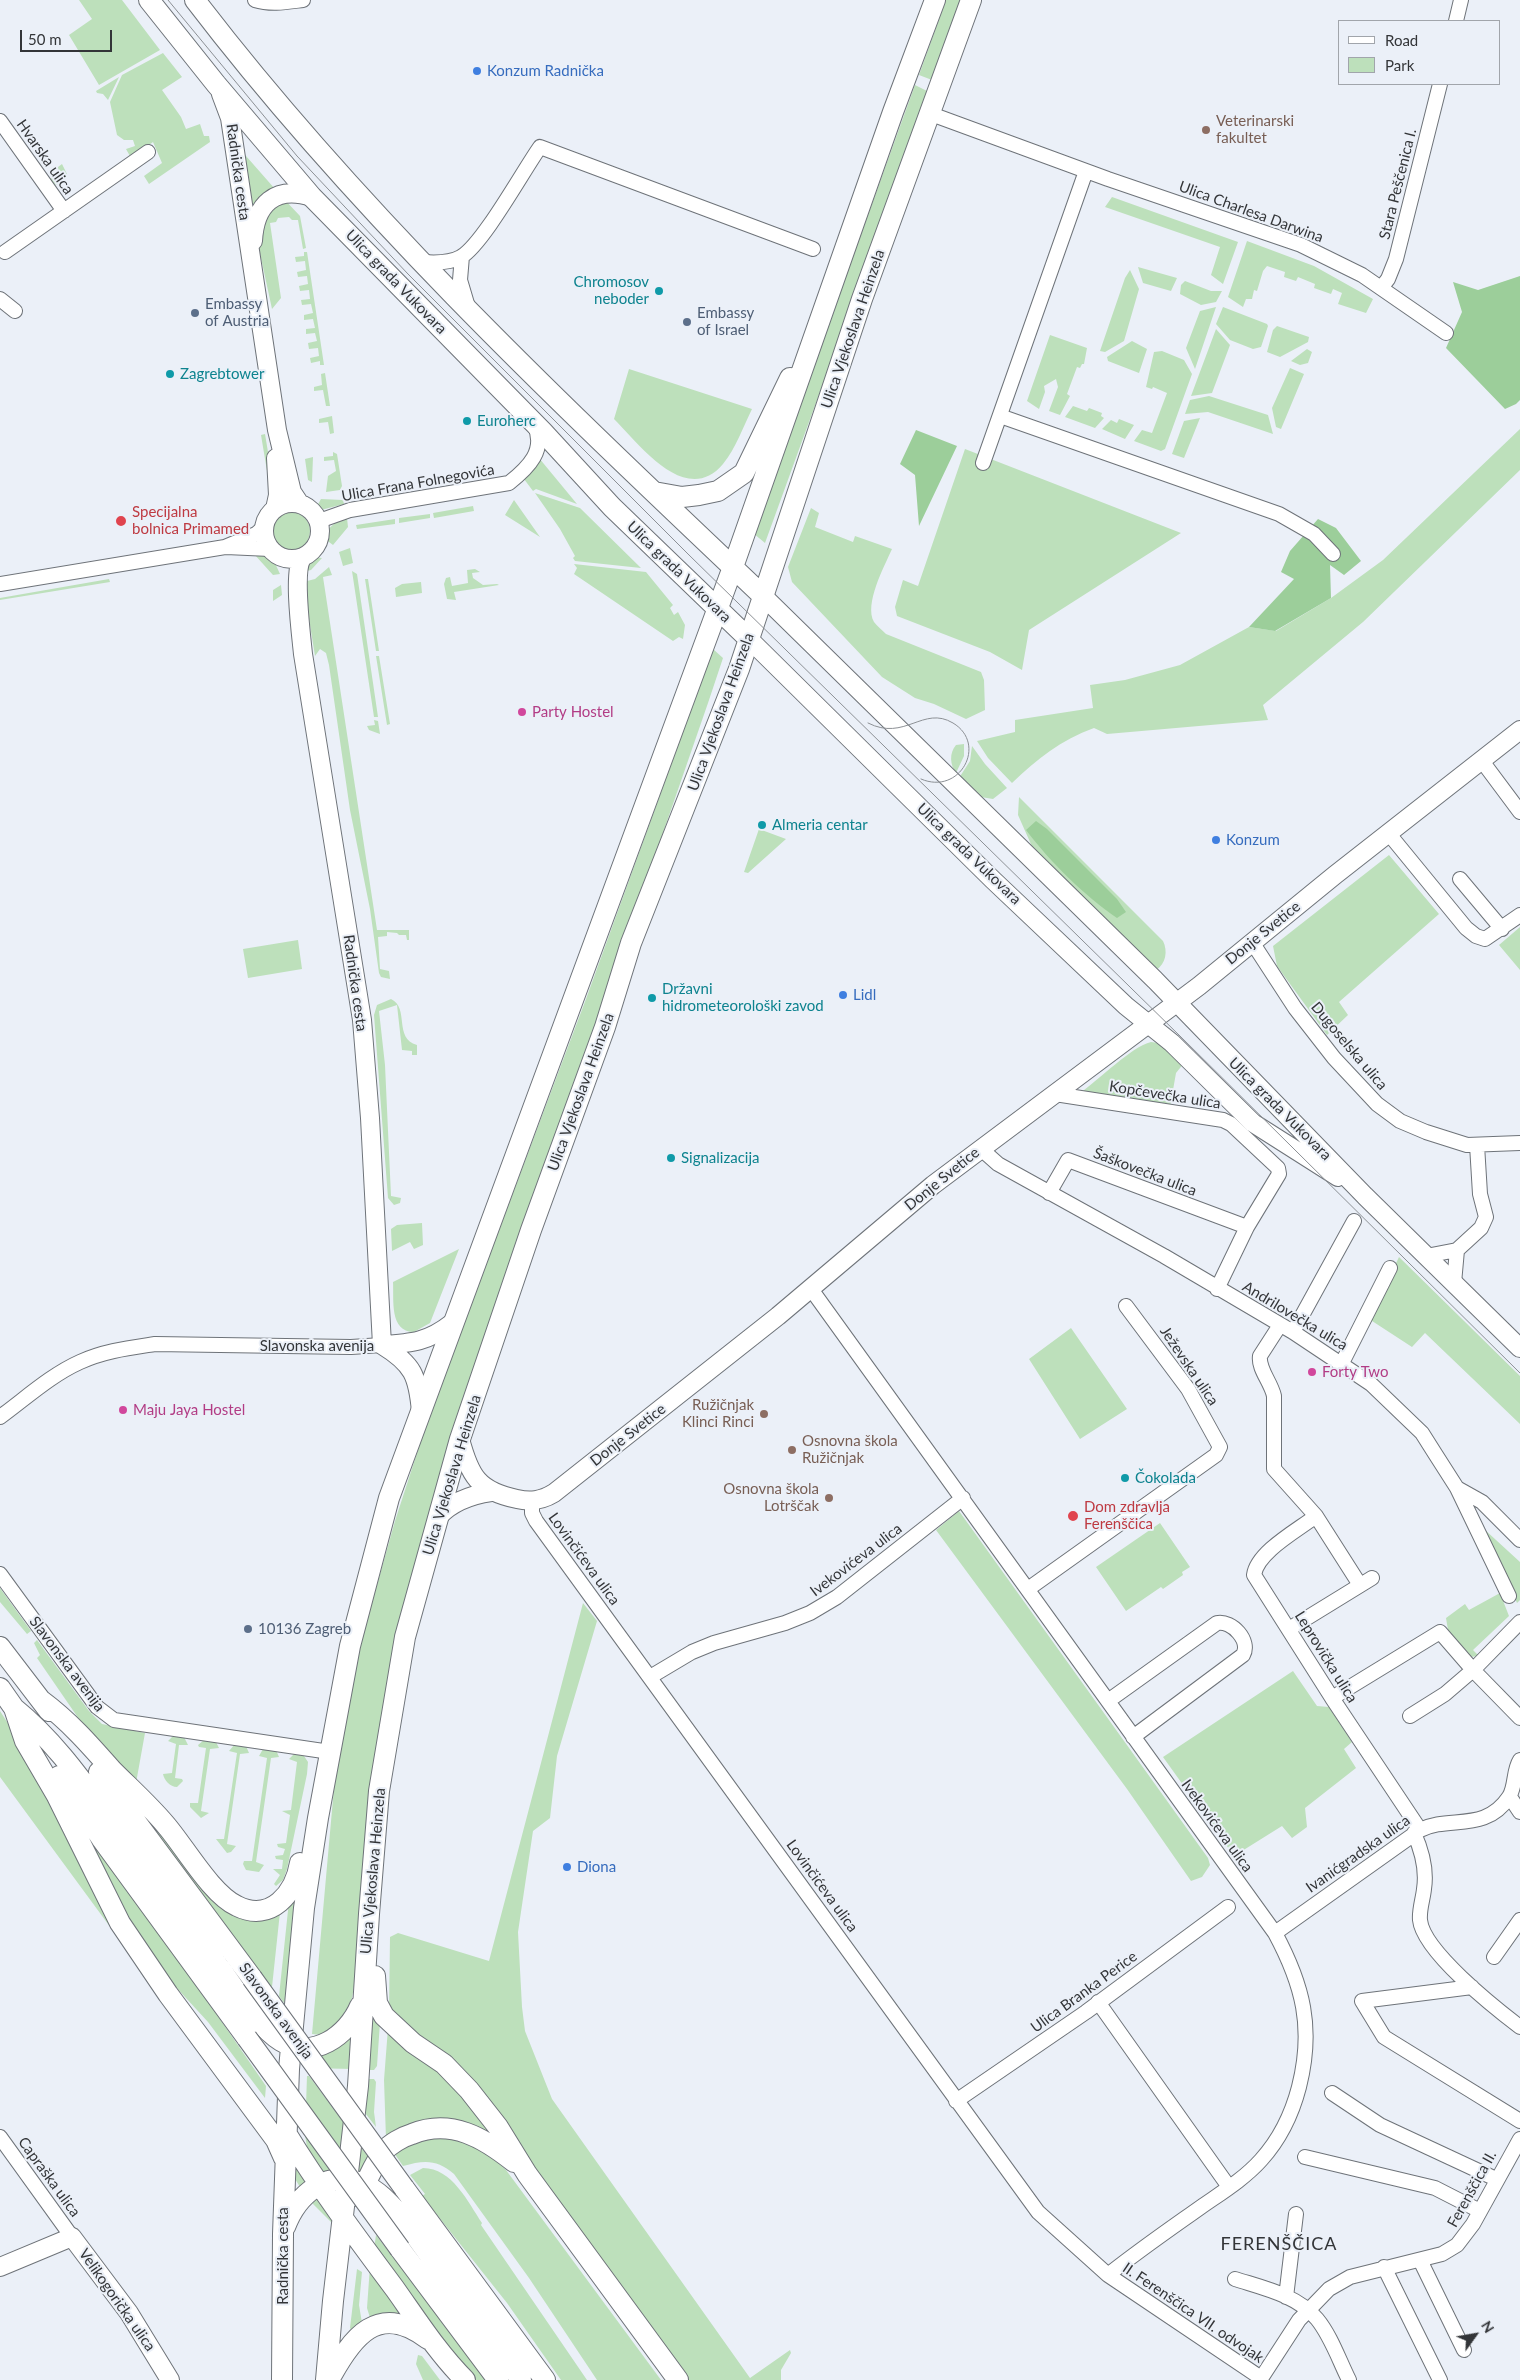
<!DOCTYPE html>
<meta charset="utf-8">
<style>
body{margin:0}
#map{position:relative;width:1520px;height:2380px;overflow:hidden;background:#ebf0f8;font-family:Lato,sans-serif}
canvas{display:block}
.legend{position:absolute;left:1338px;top:20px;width:162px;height:65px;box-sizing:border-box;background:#ebf0f8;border:1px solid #a1a5ab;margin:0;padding:6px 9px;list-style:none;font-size:15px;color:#333538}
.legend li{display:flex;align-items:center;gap:10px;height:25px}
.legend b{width:25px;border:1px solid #a1a5ab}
.north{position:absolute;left:1450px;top:2310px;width:50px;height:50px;-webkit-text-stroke:4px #ebf0f8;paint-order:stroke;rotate:58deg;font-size:14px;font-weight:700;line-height:20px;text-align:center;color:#333538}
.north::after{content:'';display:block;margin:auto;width:18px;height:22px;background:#333538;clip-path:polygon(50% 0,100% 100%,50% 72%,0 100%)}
.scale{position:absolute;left:20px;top:30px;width:92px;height:22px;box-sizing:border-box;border:2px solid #333538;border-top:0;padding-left:6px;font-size:15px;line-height:18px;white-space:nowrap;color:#333538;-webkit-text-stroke:4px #ebf0f8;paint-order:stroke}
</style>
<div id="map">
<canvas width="1520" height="2380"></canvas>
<ul class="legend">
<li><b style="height:6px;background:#fff"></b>Road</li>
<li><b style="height:14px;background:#bde0bb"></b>Park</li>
</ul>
<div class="north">N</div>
<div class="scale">50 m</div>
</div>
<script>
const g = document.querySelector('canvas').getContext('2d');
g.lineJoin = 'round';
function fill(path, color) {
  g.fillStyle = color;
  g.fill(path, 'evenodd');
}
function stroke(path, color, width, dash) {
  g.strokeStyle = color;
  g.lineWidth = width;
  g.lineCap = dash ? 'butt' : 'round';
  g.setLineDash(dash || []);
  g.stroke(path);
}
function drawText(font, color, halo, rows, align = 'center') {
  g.font = font + ' Lato,sans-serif';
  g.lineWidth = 4;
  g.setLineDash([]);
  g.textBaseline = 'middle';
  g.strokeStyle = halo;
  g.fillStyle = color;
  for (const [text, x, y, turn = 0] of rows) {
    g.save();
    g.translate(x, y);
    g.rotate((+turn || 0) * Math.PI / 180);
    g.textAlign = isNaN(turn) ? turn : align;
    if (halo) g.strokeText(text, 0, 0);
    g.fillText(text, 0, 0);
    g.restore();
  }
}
const green = new Path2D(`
 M79,0H122L160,50L99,85L69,35L92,19Z
 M946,0H961L932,80L919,75Z
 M163,53L182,77L162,90L181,117L186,129L200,124L204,136H209L210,142L149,184L144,176L162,163L153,142L131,158L126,149L135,146L133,140H124L117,135L110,102L122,75Z
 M119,77L108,100L103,94L97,93L96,91Z
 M915,85L929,92L765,543L753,533Z
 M239,148L275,189L251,216Z
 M62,164L67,174L65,180L56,185L49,180L57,174L54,170Z
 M1112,197L1238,242L1223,284L1211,275L1220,247L1105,207Z
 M283,198L300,216L306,248L303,249L298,220H292L289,217L278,218L276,222L270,223L281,298L272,309L258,244L260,223Z
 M1247,241L1314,266L1373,299L1366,313L1338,304L1342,293L1333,289L1331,294L1314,288L1315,284L1298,277L1296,281L1284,277L1285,272L1267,266L1263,271L1257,291L1254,290L1252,299H1246L1243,307L1228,297Z
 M304,252H307L324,365H320V361L311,363L310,358L319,356L318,348L309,349L308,343L317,341L315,333L306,334V329L315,328L313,319L304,320V315L313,313L311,304L302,305L301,300L310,299L309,290L300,291L299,286L308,284L307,276L298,277L297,272L306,270L305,261L296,262L295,257L304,256Z
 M1138,267L1177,278L1171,291L1143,283Z
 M1130,270L1139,289L1124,341L1105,352L1100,351L1125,278Z
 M1185,281L1211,291H1222L1216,302L1201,305L1180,294L1181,285Z
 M1216,307L1195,369L1186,348L1200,311Z
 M1223,307L1267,324L1268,326L1261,347L1253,349L1230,340L1216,324Z
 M1277,326L1309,337L1308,342L1280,357L1267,352L1273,330Z
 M1216,329L1230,345L1212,393L1191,396Z
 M1050,335L1087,348L1084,364H1082L1080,368L1077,367L1067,394L1070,396L1060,415L1049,411L1058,387L1056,379L1044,386L1045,392L1039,409L1027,401Z
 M1132,341L1147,349L1139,373L1108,361L1107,357Z
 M1307,349L1312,352L1308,363L1300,365L1291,361Z
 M1162,351L1184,360L1192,374L1165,449L1161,451L1134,441L1142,430L1152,433L1167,393L1153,387L1152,389L1146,387L1154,352Z
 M1290,368L1304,374L1281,429L1276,427L1272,408Z
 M629,369L752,409C743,427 736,448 723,464C686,508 639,444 614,419Z
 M325,373L330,406H326L323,390L314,391V387L322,385L321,374Z
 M1209,396L1268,415L1273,434L1208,412L1185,414L1190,400Z
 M1073,406L1087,411L1089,408L1102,413L1101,416L1104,418L1095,428L1065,417Z
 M332,416L334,433L330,434L328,422L319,423V419Z
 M1200,418L1184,458L1172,454L1184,421Z
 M1119,419L1134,425L1125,439L1102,429L1111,420L1117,423Z
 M1520,429V470L1363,622L1263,705L1268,720L1107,734L1094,728C1061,740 1037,759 1012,783L988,758L977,741L1015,732V720L1093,708L1090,685L1125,680L1180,665L1249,627L1276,631L1331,598L1383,560Z
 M265,434L273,482L268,477L261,435Z
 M965,449L1181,533L1029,630L1022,670L990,652L897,616L895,607L903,580L918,586Z
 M333,452L337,454L342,486L340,490L326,492L328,476L336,471L334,460L324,461V457L333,456Z
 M313,457L312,482L308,480L305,459Z
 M539,458L577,504L536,489L533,491L524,479Z
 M535,493L580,508L641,568L575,561L573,558L575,556L560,529Z
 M321,499L343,500L344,504L321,510L317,506Z
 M514,500L540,537L505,515Z
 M473,506L474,511L434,518L433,513Z
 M811,508L819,513L815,527L853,542L855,536L892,549C884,567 864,604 874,622C877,626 882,630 886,634L981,672L984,680L985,710L966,719L934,704L915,698L882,677L792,582L788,567Z
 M272 531a19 19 0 1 1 38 0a19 19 0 1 1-38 0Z
 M430,514V518L399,523V518Z
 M347,518L348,527L333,545L325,539V532L335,523Z
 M395,519V524L357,529L356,525Z
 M350,548L353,563L343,566L339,552Z
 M267,553L274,561L280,574L273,575L254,554Z
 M311,557L322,558L311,570L302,572Z
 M574,564L646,572L673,605L670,608L674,615L678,612L685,625L683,639L679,637L673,641L574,574L577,568Z
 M329,567L332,575L323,577L377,930H409V940H407L406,935H399L397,933L387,932V936L378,937L380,969L389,971L390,979L381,977L379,973L370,909L350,810L329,665L326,653L320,649L315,656L303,582L315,579Z
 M475,569L480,572L472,573L473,578L483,585L497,584L499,585L454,592L456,600L447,599L444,584L446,578L450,577L452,586L468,583L467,570Z
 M352,571L357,574L378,717H374Z
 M109,579L110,582L0,600V598Z
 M365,579H368L379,651H376Z
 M421,582L422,593L396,597L395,588L402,584Z
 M281,585L282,595L273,601V590Z
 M713,649L723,658L708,703L444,1465L352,1998C345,2013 333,2038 312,2034L338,1743L357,1656L395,1521L429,1416L586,999Z
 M376,656H379L390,724L387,725Z
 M374,720L378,721L380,734L369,730L367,726L375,725Z
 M964,744V756L956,773C950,765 949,753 956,745Z
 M972,746L985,764L1007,788L993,799L981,797L959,778L970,761Z
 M1019,797L1163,941C1168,951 1166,964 1156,970L1034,851L1018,815Z
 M759,829L786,839L748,873L744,872Z
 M1389,855L1439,914L1339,1002L1348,1015L1327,1035L1277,966L1273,946Z
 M1520,927V970L1499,945Z
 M298,940L302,969L248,978L243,949Z
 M391,999C410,1008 393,1038 417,1045V1055H412V1051L402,1050L397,1005L379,1011L385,1065L391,1196L401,1198L400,1203L394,1205L388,1198L374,1015L377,1005Z
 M1151,1042L1158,1043L1184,1063L1176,1073L1170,1107L1080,1093C1100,1079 1131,1047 1151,1042Z
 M422,1223L423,1245L414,1249L410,1242L392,1251L391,1229L397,1225Z
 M459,1249L430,1323L414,1332C389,1332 394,1299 393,1282Z
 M1399,1257L1520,1376V1424L1425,1333L1412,1347L1369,1319Z
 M1071,1328L1127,1409L1080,1439L1029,1359Z
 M959,1511L1208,1858L1210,1865L1202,1877L1191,1881L1127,1789L936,1530Z
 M1160,1523L1190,1567L1182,1572L1183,1575L1163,1589L1161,1587L1126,1611L1096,1567Z
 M1484,1529L1520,1562V1600L1517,1603Z
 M0,1588L31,1631L27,1634L0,1602Z
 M1500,1593L1509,1616L1473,1650L1479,1656L1470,1657L1449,1636L1446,1618L1465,1604L1469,1610Z
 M583,1603L597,1621L557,1756L550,1818L533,1831L518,1932L522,2007L525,2031L552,2099L750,2378L790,2350L791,2353L781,2370V2380H686L542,2179L389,2013L390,1937L398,1933L489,1961Z
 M37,1640L89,1711L102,1724L145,1733L136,1783L92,1738L37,1658L40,1655L34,1643Z
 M1293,1671L1317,1706L1329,1707L1352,1742L1344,1749L1356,1768L1305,1808L1307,1827L1292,1838L1282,1826L1234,1856L1163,1757Z
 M0,1711L31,1759L119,1939L0,1777Z
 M174,1735L184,1737L188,1745H179L175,1778L182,1779L183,1781L177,1787C170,1787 164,1780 163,1774L172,1773L176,1744L168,1741Z
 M204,1740L216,1742L219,1748L210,1749L201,1811L209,1813L201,1818L190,1807V1803H198L206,1748L199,1747L198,1745Z
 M235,1744L246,1746L249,1753L240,1754L227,1844L236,1846L231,1852L227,1853L216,1839H224L237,1753L229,1751Z
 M263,1749L276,1750L279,1757L271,1758L256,1862L264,1865L259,1872L246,1870L243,1864L244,1861H252L267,1758L259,1756Z
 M295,1753H302L308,1762L307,1774L287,1869L283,1880L276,1886L274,1884L280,1875L273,1869H282L283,1860L276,1859L275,1856L283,1855L285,1849L278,1847L277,1844L286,1843L290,1815L282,1811L291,1810L297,1762L289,1759Z
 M131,1797L207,1890L280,1912L272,1987L247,1958Z
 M83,1829L191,1977L266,2086L265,2098L208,2022L163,1973L139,1941Z
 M296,1896L287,2007L279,1996L289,1901Z
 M369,2007L380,2022L377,2066L374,2070H365Z
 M388,2028L436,2065L495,2134L386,2139L384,2080Z
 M354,2035L353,2069L306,2068L308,2056L333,2050Z
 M307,2076H309L347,2127L340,2171L320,2175L307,2147L305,2135Z
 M364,2079H374L376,2082L374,2112L376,2127L362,2109Z
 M430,2137L462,2140L494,2158L506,2170L661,2380H597L529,2278L454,2174C437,2159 424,2160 403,2166L394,2153L411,2143Z
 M359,2145L369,2158L360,2172L357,2171Z
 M293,2163L306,2181L300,2187L292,2174Z
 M423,2168C452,2168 468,2202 482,2223L481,2225L587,2380H561L507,2303L422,2196L425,2194L410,2175Z
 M317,2197L336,2220L335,2226L310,2201Z
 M376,2235L487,2380H474L374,2249Z
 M370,2266L408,2318L371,2321L367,2308Z
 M357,2269L362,2272L359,2305L362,2323L352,2331L350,2328Z
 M418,2355L422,2356L440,2380H423L416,2364Z`);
const forest = new Path2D(`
 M1520,276V400L1516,404L1505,409L1446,348L1462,312L1453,282L1478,290Z
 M916,430L957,446L919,526L915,475L900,464Z
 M1318,519L1336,528L1361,561L1344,575L1330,565L1331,598L1275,631L1249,627L1294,579L1281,572L1290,551Z
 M1036,821L1047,829L1117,899L1126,912L1117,918C1085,896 1050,862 1026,830Z`);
const minor = new Path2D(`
 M255,0C271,5 287,2 303,0
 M1456,21L1461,0
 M931,114L1108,179L1301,245L1362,275L1446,333
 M0,121L64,211
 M5,252L148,152
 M462,256L460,280L468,307
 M423,262C436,263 450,263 461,257C483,244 523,171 540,147L813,249
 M1381,288L1388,279L1396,259L1440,84
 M0,299L15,311
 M1000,416L1279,514L1314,534L1333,554
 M983,463L1086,171
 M319,521L350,510L509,483C528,468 547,450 534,424
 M226,547L270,549
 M0,584L225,547L256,534L264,527
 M1482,761L1520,812
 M1389,834L1466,928L1476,936L1485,939L1520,915
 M1460,879L1502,929
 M1252,942L1295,1008L1334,1058L1377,1104L1400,1121L1426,1132L1467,1145L1520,1143
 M1055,1094L1223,1120L1231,1124L1278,1168L1279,1174L1247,1227L1217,1289
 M980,1148L998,1164L1164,1256L1293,1332L1371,1384L1422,1433L1434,1452L1457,1488L1509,1596
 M1049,1193L1068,1160L1247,1227
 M1457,1250L1481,1228L1486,1217L1480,1194L1477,1145
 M1426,1256L1457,1250L1454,1283
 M811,1289L1275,1933C1303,1985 1314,2028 1299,2087C1292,2114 1280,2139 1261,2160C1244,2179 1221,2193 1201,2207C1170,2229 1138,2251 1108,2275
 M1280,1325L1260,1356C1258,1369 1271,1382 1274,1396V1469L1316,1516L1360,1585
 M1293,1332L1354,1221
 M1342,1363L1390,1268
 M0,1417C26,1398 51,1375 80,1362C104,1351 129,1348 155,1344L351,1347L382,1345
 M1457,1488L1482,1502L1520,1540
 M532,1501V1513L536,1521L1038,2212L1108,2275L1261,2378
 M1316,1516C1298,1530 1257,1552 1254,1575L1332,1698L1420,1830
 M0,1574L97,1707L114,1720L330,1752
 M1028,1589L1216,1455L1220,1447L1188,1389L1126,1306
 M1520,1622L1473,1670L1520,1718
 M1289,1629L1372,1578
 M650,1677L692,1652L714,1643L785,1623L810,1613L837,1597L963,1498
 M1332,1698L1440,1632L1473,1670L1445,1694L1410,1716
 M1108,1701L1217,1623C1232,1620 1251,1641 1243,1655L1133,1737
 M1510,1797L1520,1812
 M1414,1833C1422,1851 1427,1870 1424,1889C1423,1899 1419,1910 1420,1920C1423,1951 1495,2008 1520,2027
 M1275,1933L1420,1830C1450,1815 1485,1833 1509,1797C1516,1786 1513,1771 1520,1760
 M1494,1957L1520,1920
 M1472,1987L1362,2001L1384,2037L1520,2121
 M1098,2002L1229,2187
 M1332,2093L1380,2125L1496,2179
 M956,2101L1086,2012L1228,1907
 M0,2137L72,2237
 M1305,2157L1435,2188L1480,2211
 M1420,2260L1464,2350
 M1384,2267L1440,2380
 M1235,2279C1263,2288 1297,2295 1317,2319C1331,2336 1339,2360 1349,2380
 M1286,2297L1296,2214
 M1260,2380L1299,2320L1329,2289L1350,2277L1442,2254L1457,2245L1473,2224L1520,2139`);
const tertiary = new Path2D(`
 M221,94L230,118L277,430L292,492L300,504
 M253,241C255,204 275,185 312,197
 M264 531a28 28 0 1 1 56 0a28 28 0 1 1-56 0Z
 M275,509L278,495L276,458
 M302,558C293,572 301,634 303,654L362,1020L370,1118L382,1345
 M762,595L1155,980L1365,1196L1520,1348
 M748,638L993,880L1126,1006L1172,1043L1253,1123L1338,1177
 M382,1345C413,1364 418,1376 421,1412
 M382,1345C412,1343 428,1342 452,1323
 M460,1439C470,1476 478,1491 517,1499C530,1502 541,1501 554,1493L778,1316L933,1185L1199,986L1335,875L1520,730
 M439,1516C453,1501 471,1495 491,1492
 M0,2267L72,2237L129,2313L170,2380`);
const secondary = new Path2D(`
 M149,0L216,84L312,197L543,432L612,507L748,638
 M195,0C360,216 565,408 762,595
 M654,492L682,497L699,495L718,491L744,473L790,378
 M0,1647L49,1711
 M0,1688L21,1718
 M42,1701C69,1721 90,1745 112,1770C130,1788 149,1805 165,1824C185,1847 211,1894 237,1906C271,1923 295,1893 300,1863
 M14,1708C56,1742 85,1785 117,1828C151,1874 184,1920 218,1966C236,1989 257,2026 281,2041C313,2061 348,2035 360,2006
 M14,1708L25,1741L57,1796L120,1923L168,1994L276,2140L284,2158
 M99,1772L252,1978
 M59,1776L101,1838L247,2038
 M375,1976L377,2003L384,2016L413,2043L444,2064L469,2090L498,2127L527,2174L678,2380
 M286,2133C319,2187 357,2238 395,2289C417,2320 438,2353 465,2380
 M404,2188L545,2380
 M358,2196C368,2182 372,2166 383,2152C390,2144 402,2137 412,2134C451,2118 484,2138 514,2162
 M285,2227C297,2195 327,2168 363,2184C379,2191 390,2204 401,2216L521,2380
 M400,2249L498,2380
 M282,2380L283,2234L289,2069L304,1908L318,1818L350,1646L389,1498L733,567L893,112L935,0
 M326,2380L333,2301L358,2086L369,1914L379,1791L405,1637L460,1439L531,1230L605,1027L631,943L739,669L862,299L971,0
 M329,2380C352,2337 378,2301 428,2339`);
const tram = new Path2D(`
 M168,0L297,156L408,274L688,554L1180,1036L1520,1373
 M868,723C905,742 923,705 953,723C988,744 960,796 921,779`);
const secondaryBridge = new Path2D(`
 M252,1978L404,2188
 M247,2038L400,2249`);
const markers = [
 [477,71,5,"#3f7fe0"],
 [1206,130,5,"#8d6e63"],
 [659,291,5,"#0f9aa8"],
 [195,313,5,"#5c6f8a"],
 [687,322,5,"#5c6f8a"],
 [170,374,5,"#0f9aa8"],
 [467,421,5,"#0f9aa8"],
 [121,521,6,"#e0444e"],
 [522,712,5,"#d1479c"],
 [762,825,5,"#0f9aa8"],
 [1216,840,5,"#3f7fe0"],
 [843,995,5,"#3f7fe0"],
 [652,998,5,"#0f9aa8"],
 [671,1158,5,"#0f9aa8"],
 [1312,1372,5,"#d1479c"],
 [123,1410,5,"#d1479c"],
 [764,1414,5,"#8d6e63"],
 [792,1450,5,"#8d6e63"],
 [1125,1478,5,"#0f9aa8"],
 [829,1498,5,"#8d6e63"],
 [1073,1516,6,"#e0444e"],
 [248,1629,5,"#5c6f8a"],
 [567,1867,5,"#3f7fe0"]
];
const shopNames = [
 ["Konzum Radnička",487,71],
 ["Konzum",1226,840],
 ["Lidl",853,995],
 ["Diona",577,1867]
];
const educationNames = [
 ["Veterinarski",1216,121],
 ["fakultet",1216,138],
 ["Ružičnjak",754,1405,"right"],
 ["Klinci Rinci",754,1422,"right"],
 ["Osnovna škola",802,1441],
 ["Ružičnjak",802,1458],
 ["Osnovna škola",819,1489,"right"],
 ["Lotrščak",819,1506,"right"]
];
const streetNames = [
 ["Hvarska ulica",45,157,55],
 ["Radnička cesta",238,172,82],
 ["Stara Peščenica I.",1398,184,-76],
 ["Ulica Charlesa Darwina",1251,212,20],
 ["Ulica grada Vukovara",396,282,46],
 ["Ulica Vjekoslava Heinzela",853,329,-71],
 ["Ulica Frana Folnegovića",418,483,-10],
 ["Ulica grada Vukovara",679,572,44],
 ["Ulica Vjekoslava Heinzela",721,712,-70],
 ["Ulica grada Vukovara",969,854,44],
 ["Donje Svetice",1263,933,-39],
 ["Radnička cesta",355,983,82],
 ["Dugoselska ulica",1349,1046,50],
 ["Ulica Vjekoslava Heinzela",581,1092,-70],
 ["Kopčevečka ulica",1165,1095,9],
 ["Ulica grada Vukovara",1280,1109,45],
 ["Šaškovečka ulica",1145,1172,21],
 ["Donje Svetice",942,1179,-39],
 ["Andrilovečka ulica",1295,1316,31],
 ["Slavonska avenija",317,1346],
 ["Ježevska ulica",1189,1366,56],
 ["Donje Svetice",628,1435,-38],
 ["Ulica Vjekoslava Heinzela",452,1475,-73],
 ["Lovinčićeva ulica",584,1559,54],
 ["Ivekovićeva ulica",856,1560,-37],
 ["Leprovička ulica",1326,1657,58],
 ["Slavonska avenija",67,1664,53],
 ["Ivekovićeva ulica",1217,1826,54],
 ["Ivanićgradska ulica",1358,1854,-35],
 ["Ulica Vjekoslava Heinzela",373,1871,-85],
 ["Lovinčićeva ulica",822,1886,54],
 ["Ulica Branka Perice",1084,1992,-36],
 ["Slavonska avenija",276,2011,54],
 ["Capraška ulica",49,2177,54],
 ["Ferenščica II.",1472,2189,-61],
 ["Radnička cesta",283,2256,-90],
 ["Velikogorička ulica",117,2300,55],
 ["II. Ferenščica VII. odvojak",1193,2313,34]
];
const cultureNames = [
 ["Chromosov",649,282,"right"],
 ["neboder",649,299,"right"],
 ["Zagrebtower",180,374],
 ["Euroherc",477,421],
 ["Almeria centar",772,825],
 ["Državni",662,989],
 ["hidrometeorološki zavod",662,1006],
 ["Signalizacija",681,1158],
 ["Čokolada",1135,1478]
];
const serviceNames = [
 ["Embassy",205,304],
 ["of Austria",205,321],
 ["Embassy",697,313],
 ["of Israel",697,330],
 ["10136 Zagreb",258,1629]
];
const healthNames = [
 ["Specijalna",132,512],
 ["bolnica Primamed",132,529],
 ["Dom zdravlja",1084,1507],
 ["Ferenščica",1084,1524]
];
const hotelNames = [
 ["Party Hostel",532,712],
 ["Forty Two",1322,1372],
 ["Maju Jaya Hostel",133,1410]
];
const quarterNames = [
 ["FERENŠČICA",1279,2244]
];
fill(green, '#bde0bb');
fill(forest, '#9cce9a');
stroke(minor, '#6e7379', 16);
stroke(tertiary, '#6e7379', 20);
stroke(secondary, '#6e7379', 22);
stroke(minor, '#fff', 14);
stroke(tertiary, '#fff', 18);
stroke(secondary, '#fff', 20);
stroke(tram, '#8c9095', 1);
stroke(secondaryBridge, '#6e7379', 22, []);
stroke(secondaryBridge, '#fff', 20);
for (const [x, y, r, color] of markers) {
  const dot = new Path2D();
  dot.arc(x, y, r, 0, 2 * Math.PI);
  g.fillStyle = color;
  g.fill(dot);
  stroke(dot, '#ebf0f8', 2);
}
drawText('15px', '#366cbe', '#ebf0f8', shopNames, 'left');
drawText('15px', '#785e54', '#ebf0f8', educationNames, 'left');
drawText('15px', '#333538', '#ebf0f8', streetNames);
drawText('15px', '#0d838f', '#ebf0f8', cultureNames, 'left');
drawText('15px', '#4e5e75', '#ebf0f8', serviceNames, 'left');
drawText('15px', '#be3a42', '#ebf0f8', healthNames, 'left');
drawText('15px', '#b23c85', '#ebf0f8', hotelNames, 'left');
g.letterSpacing = '1px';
drawText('18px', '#333538', '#ebf0f8', quarterNames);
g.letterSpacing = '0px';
</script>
